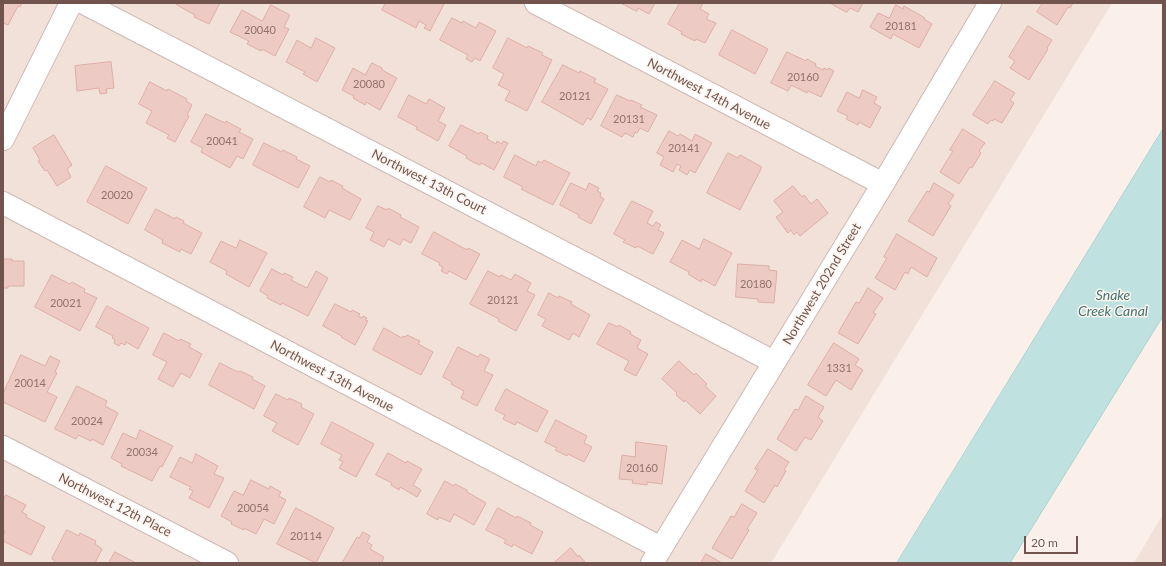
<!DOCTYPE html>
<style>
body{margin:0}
#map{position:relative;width:1166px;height:566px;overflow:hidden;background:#faf0e9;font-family:Lato,sans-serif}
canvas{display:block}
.frame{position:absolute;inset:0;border:4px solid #72544f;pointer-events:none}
.scale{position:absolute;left:1024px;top:536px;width:54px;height:18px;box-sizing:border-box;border:2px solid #72544f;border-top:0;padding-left:5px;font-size:12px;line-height:14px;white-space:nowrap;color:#72544f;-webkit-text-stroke:3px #fdf5ef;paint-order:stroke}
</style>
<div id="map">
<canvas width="1166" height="566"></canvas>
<div class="frame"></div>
<div class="scale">20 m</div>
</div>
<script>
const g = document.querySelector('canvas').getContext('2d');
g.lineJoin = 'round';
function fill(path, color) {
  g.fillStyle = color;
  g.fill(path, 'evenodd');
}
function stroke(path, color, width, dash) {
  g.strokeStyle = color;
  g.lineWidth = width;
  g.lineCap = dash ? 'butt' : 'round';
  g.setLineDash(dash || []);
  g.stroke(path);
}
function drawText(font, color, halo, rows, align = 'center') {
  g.font = font + ' Lato,sans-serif';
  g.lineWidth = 3;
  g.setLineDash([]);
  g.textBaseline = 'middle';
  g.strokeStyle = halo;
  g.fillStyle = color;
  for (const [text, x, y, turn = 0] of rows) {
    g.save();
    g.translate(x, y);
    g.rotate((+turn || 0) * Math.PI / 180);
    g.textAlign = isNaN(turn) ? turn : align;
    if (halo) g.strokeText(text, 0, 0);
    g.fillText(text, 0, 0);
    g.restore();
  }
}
const residential = new Path2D(`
 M3,3H1112L771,563H3Z
 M1163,514V563H1134Z`);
const water = new Path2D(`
 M1163,129V316L1010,563H897Z`);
const building = new Path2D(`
 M3,3H22L20,7L18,6L8,25L3,23Z
 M177,3H220L209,24L194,17L195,15L177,5Z
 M386,3H443L444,4L430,31L424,28L426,25L419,21L416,28L382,10Z
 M621,3H655L649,14L638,8L637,11Z
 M680,3H703L700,9L709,14L706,19L716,23L705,43L696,39L695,41L681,34L682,32L668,24Z
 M830,3H863L858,12L850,8L847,12Z
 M1043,3H1073L1070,8L1068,7L1057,25L1037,12Z
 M271,5L290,15L284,27L289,29L275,56L262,49L261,51L247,44L249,41L230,32L242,10L262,21Z
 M896,5L903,9L904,6L925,18L924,19L932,24L919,48L893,34L891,39L870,27L878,13L889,18Z
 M452,18L462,23L463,21L476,28L479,22L496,31L480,61L475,58L472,62L466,59L468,55L440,40Z
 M1028,26L1052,40L1047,48L1048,49L1029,80L1010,68L1015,61L1009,57Z
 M732,30L768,49L755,74L719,55Z
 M316,38L335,48L317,82L303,74L305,72L286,62L297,40L311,48Z
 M508,38L527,48L528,46L543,53L542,55L552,60L527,111L505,100L510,91L498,85L504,74L493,68Z
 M787,52L806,61L807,59L816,64L815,66L823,70L824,68L828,70L829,68L834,71L821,97L808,91L807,93L791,85L788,91L771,83Z
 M111,62L114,88L106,89L107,93L100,94L99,88L77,91L75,66Z
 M372,63L382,68V70L397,78L380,110L366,102L365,105L353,98L354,96L342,90L353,68L365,75Z
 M563,65L579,73L580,71L596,79L594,82L608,89L591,120L587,118L583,125L542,102Z
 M995,81L1015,93L1010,100L1014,103L1002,123L994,119L993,121L991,120L988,124L973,115Z
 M150,82L167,91L168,89L187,99L186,101L192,105L187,115L189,116L175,142L167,138L169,135L146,123L152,111L139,104Z
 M863,90L877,97L874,103L881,107L870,128L859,122L858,125L846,119L848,116L837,111L847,92L859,98Z
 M409,95L426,104L429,99L445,108L438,121L446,125L438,141L416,129L417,127L398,117Z
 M617,95L630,101L631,100L642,105L640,107L657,115L648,132L640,128L637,133L635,132L633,137L625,133L622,137L601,126Z
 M206,114L225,123L226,121L233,125L241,129L239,132L253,139L243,159L237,156L230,168L201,152L203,148L191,142Z
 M461,125L479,134L480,132L488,136L487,139L496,144L497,141L502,144L503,141L508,143L494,170L481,163L480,165L473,162L466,158L467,156L449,146Z
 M963,129L985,143L979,151L981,153L972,168L970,167L959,184L940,172L953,151L950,150Z
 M669,131L678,136L680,134L692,141L695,134L712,143L695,173L690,170L687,175L679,170L681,166L677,164L673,172L660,165L664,157L657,153Z
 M54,135L72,165L67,169L71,177L57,186L47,170L45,171L38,161L40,160L33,148Z
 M264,143L282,152L283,150L297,157L296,159L310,166L298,188L253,165Z
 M728,153L738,158L740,155L762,167L740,210L707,193Z
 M515,155L536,166L538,161L542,163L544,160L570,173L553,205L521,189L523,187L504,177Z
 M106,166L147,188L128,224L87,202Z
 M320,177L330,182L331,180L343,186L342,188L361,199L350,220L329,210L325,218L304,207Z
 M571,183L586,190L589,183L599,188L597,191L601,193L600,196L604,199L591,224L578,217L579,215L560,205Z
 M934,183L954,195L948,204L951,206L933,236L908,221L927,191L929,192Z
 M793,186L802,197L804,195L811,204L817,199L828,213L800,236L797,232L794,235L791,230L788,233L776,217L783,212L774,201Z
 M632,201L653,211L647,223L653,226L656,222L661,225L658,230L664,233L653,254L637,246L636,248L623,242L625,240L614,234Z
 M378,206L387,210L388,208L401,215L400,217L419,227L411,243L403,239L400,245L388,239L384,247L370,240L374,232L366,228Z
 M156,209L175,219L176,217L184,221L183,223L202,233L191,254L181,249L180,252L162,243L163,240L145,230Z
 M434,232L467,250L468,248L480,254L466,280L449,271L447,274L441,271L443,267L439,265L440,263L422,254Z
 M897,234L937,258L927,277L911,267L908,274L905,272L895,290L875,278L887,258L884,257Z
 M704,239L732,253L715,286L702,279L701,282L688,274L689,272L670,262L682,240L699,249Z
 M240,240L267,253L249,287L226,274L227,271L210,262L221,241L236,248Z
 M3,259H12V261H24V286H8V288H3Z
 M738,264L769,266V270L777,271L774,303L758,302V299L736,297Z
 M272,269L283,275L284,273L293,277L291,280L307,288L316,271L328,278L308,316L282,303L281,305L267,298L268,296L260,291Z
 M488,271L500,277L501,275L511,280L515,274L531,283L527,291L535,295L516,331L498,321L499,319L470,304Z
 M52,275L70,284L72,282L85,289L84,292L97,298L80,331L35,307Z
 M868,288L883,298L873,313L876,314L858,344L838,333L856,302L859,303Z
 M549,293L558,298L559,296L572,302L571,304L590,315L579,337L573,333L569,340L542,326L546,319L538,315Z
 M335,304L351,312L352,310L360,314L358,316L362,318L363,316L367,318L365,320L368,321L355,345L341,337L342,336L323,326Z
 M107,306L149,328L138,349L126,342L125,345L121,343L119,346L114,343L115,340L112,338L113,336L96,327Z
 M609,323L618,327L619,325L631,332L630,334L641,340L637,348L648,354L636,376L624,370L629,361L597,344Z
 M384,328L402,338L403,336L406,337L407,335L420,341L418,344L433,352L421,375L373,350Z
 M164,333L179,341L180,339L191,344L189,347L202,354L190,378L181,373L173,387L158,379L167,362L153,355Z
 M834,343L859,359L855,365L863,370L851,390L836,380L826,396L808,385Z
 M458,347L478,357L480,354L490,359L484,371L493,375L477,406L461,398L464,391L451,384L452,382L443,377Z
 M21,355L45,366L50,356L60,361L55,372L57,373L47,392L57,397L45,422L3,402V394Z
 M679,361L694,375L696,373L707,384L705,386L716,396L700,414L685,400L684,402L676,395L677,393L662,379Z
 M220,363L238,372L240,371L253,377L252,379L265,386L254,409L209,385Z
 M77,386L107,401L105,406L118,413L103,445L92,439L91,441L78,435L76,439L55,429Z
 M506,389L548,411L537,432L517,422L515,425L503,419L505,415L495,410Z
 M276,394L288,400L289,398L302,404L301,407L314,414L298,445L272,431L277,423L264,416Z
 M806,396L824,407L818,417L823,421L811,440L805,437L796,451L777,439L795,409L798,410Z
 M556,420L587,436L584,443L592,447L584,462L568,454L567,456L555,450L557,448L545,442Z
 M332,422L374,444L356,477L339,468L343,462L339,460L342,455L321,444Z
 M140,430L173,446L162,467L160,466L152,481L121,466L122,464L111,458L123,433L136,439Z
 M636,442L667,446L662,484L647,482V485L632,483L633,480L619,479L622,455L635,457Z
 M768,449L789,462L784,470L786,471L777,487L775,485L764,503L745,491L758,470L755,469Z
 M388,453L406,463L407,461L422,469L413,485L421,490L417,497L400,487L399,490L391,485L392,483L376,475Z
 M196,454L218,466L214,474L224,478L209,508L189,498L193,491L189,489L191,487L170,477L180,457L192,463Z
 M251,480L269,489L270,486L281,492L279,496L286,500L274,524L264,519L256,534L244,528V530L231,524L232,522L221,516L234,491L243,495Z
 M445,481L454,486L455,484L467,490V492L486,503L474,525L454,514L450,522L439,517L438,520L427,514Z
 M6,495L26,505L22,512L27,515L26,517L45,527L31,555L3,541V536L5,531L3,530V501Z
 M742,504L757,513L747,529L749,530L732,559L712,548L731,516L734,517Z
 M296,508L334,528L316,563L277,544Z
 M498,508L516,518L517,516L531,523L530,525L543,532L532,554L513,544L512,547L504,543L506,540L486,530Z
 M67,530L79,536L80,533L96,541L95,544L102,549L95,563H54L55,561L52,559Z
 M363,532L370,536L367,542L372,545L370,549L384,557L382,561L384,563H342L357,537L359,538Z
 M571,548L578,557L579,555L586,563H554Z
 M115,552L136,563H109Z
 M706,554L722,563H701Z`);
const minor = new Path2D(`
 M84,3L774,362
 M536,3L883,184
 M3,139L71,3
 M3,203L661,548
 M3,447L227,563
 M652,563L883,184L990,3`);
const numberNames = [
 ["20181",901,26],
 ["20040",260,30],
 ["20160",803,77],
 ["20080",369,84],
 ["20121",575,96],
 ["20131",629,119],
 ["20041",222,141],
 ["20141",684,148],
 ["20020",117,195],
 ["20180",756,284],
 ["20121",503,300],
 ["20021",66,303],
 ["1331",839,368],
 ["20014",30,383],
 ["20024",87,421],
 ["20034",142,452],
 ["20160",642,468],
 ["20054",253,508],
 ["20114",306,536]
];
const streetNames = [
 ["Northwest 14th Avenue",709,94,28],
 ["Northwest 13th Court",429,182,27],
 ["Northwest 202nd Street",822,284,-59],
 ["Northwest 13th Avenue",332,376,28],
 ["Northwest 12th Place",115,505,27]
];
const waterNames = [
 ["Snake",1113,295],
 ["Creek Canal",1113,311]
];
fill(residential, '#f1e1d8');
fill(water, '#bfe2e0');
stroke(water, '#a7d3d0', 1);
fill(building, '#edcbc4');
stroke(building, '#deafa6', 1);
stroke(minor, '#cdb9b3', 24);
stroke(minor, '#fff', 22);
drawText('11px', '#91726c', null, numberNames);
drawText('13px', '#72544f', '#fdf5ef', streetNames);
drawText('italic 14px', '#447673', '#fdf5ef', waterNames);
</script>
